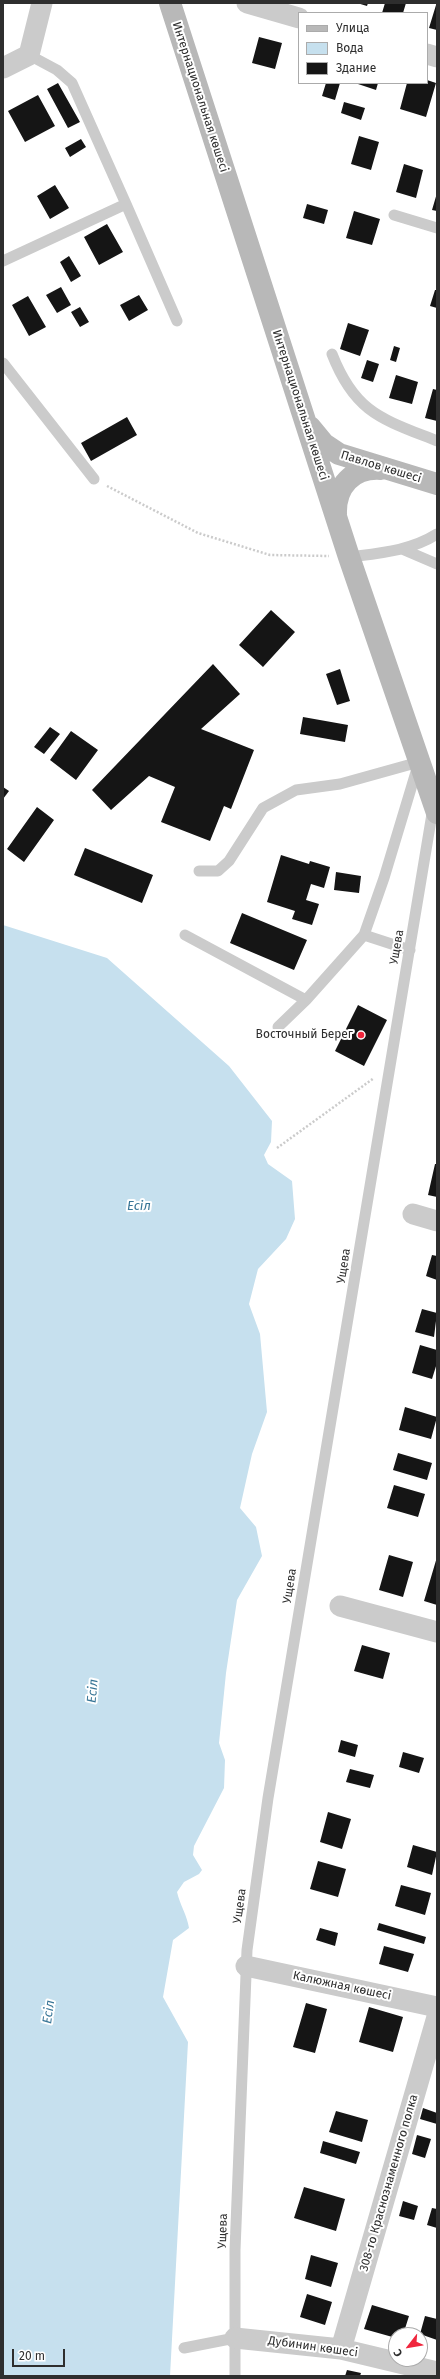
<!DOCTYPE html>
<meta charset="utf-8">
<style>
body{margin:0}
#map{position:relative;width:440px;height:2379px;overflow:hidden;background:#fff;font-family:"Fira Sans",sans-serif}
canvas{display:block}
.frame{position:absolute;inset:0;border:4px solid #2e2e2e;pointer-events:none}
.legend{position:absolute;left:298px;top:12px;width:130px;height:72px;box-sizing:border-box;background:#fff;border:1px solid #ababab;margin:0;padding:5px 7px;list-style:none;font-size:12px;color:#2e2e2e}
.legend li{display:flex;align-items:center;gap:8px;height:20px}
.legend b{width:20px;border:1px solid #ababab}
.north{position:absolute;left:388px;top:2327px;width:40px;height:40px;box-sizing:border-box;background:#fff;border:1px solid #ababab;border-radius:50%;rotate:239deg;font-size:11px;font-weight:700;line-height:16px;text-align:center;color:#2e2e2e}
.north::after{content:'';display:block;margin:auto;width:14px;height:18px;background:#f0263d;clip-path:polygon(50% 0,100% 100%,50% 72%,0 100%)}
.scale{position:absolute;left:12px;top:2349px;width:53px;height:18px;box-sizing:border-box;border:2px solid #2e2e2e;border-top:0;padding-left:5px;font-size:12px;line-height:14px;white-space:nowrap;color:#2e2e2e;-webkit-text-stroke:3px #fff;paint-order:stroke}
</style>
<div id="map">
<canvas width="440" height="2379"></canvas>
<div class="frame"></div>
<ul class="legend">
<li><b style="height:5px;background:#b8b8b8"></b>Улица</li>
<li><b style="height:11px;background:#c6e0ee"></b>Вода</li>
<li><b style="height:11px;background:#151515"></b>Здание</li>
</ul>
<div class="north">С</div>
<div class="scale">20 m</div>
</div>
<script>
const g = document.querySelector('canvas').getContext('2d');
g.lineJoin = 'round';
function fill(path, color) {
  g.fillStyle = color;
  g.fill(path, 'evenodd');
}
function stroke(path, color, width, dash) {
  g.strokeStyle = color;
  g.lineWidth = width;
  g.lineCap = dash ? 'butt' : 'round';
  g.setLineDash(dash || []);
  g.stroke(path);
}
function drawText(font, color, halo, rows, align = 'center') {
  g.font = font + ' "Fira Sans",sans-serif';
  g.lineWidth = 4;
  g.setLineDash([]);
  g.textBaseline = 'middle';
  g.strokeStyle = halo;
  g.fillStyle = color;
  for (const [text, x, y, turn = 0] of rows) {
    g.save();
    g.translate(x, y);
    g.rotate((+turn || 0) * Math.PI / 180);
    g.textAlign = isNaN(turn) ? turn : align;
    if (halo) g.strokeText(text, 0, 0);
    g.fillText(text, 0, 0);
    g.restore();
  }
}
const water = new Path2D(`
 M3,925L107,958L229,1066L272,1121L271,1142L264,1155L268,1164L292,1181L295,1219L286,1239L258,1269L249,1304L260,1334L267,1412L252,1454L240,1508L256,1527L262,1556L237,1600L226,1673L219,1743L225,1760L224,1788L194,1846L193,1855L202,1870L199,1874L184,1882L177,1892C180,1905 187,1915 189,1928L173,1940L163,1997L188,2042L170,2376H3Z`);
const building = new Path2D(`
 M357,3H368L367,6Z
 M385,3H406L403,13H382Z
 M436,5H437V30L429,28Z
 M259,37L282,43L275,69L252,63Z
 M427,80L436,83L426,117L400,109L407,83H427Z
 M58,83L80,122L68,128L47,89Z
 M326,83H340L335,100L322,96Z
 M355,83H378L376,90Z
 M38,95L55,126L25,142L8,111Z
 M344,102L365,108L361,120L341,113Z
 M359,136L379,142L371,170L351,164Z
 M81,139L86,147L70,157L65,148Z
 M404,164L423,170L416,198L396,192Z
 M55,185L69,208L50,219L37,196Z
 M437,193V211L432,210Z
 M307,204L328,210L324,224L303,218Z
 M354,211L380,219L372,245L346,238Z
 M107,224L123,252L99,265L84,237Z
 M69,256L81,276L71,282L60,262Z
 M61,287L71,305L57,313L46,295Z
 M435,290H437V308L430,306Z
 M139,295L148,310L129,321L120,305Z
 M28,296L46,327L29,336L12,305Z
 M80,307L89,322L80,327L71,312Z
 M348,323L369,330L360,356L340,349Z
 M394,346L400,348L396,362L390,360Z
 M367,360L379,364L373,382L361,378Z
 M396,375L418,382L412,404L389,398Z
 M433,389L437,390V421L425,418Z
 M127,417L137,435L91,461L81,443Z
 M271,610L295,632L263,667L239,645Z
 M213,664L240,694L201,729L254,750L231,809L224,806L210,841L161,822L175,787L149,776L111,810L92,790Z
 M340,669L350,701L337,705L326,674Z
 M303,717L348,725L345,742L300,734Z
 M50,727L60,734L44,754L34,747Z
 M71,731L98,750L76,780L50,760Z
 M3,787L9,791L3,799Z
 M37,807L54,820L24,862L7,849Z
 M85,848L153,875L142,903L74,875Z
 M281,855L309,864L310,861L330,867L324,888L311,884L306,900L319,904L312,925L292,919L295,911L267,902Z
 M336,872L361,876L359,893L334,890Z
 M242,913L307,940L294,970L230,943Z
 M358,1005L387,1020L364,1066L335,1051Z
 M435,1164H437V1197L428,1195Z
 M432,1255L437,1256V1280L426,1276Z
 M422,1309L437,1313L434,1337L415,1332Z
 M420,1345L437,1350V1363L432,1379L412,1373Z
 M405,1407L437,1417L431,1439L399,1430Z
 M398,1453L432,1463L427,1480L393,1470Z
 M394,1485L425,1494L418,1517L387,1508Z
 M389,1555L413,1562L403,1597L379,1590Z
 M437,1557V1605L424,1601Z
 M362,1645L390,1653L383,1679L354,1671Z
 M341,1740L358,1745L355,1757L338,1752Z
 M403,1752L424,1758L419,1773L399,1767Z
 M350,1769L374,1775L370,1788L346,1782Z
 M328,1812L351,1819L342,1849L320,1842Z
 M413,1845L437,1852L432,1875L407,1867Z
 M318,1861L346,1869L338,1897L310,1889Z
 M401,1885L431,1893L425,1915L395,1906Z
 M379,1923L426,1937L424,1944L377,1930Z
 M320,1928L338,1933L335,1946L316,1940Z
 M384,1946L414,1954L408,1972L379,1964Z
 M306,2003L327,2009L315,2053L293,2047Z
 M369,2007L403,2017L393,2052L359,2042Z
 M423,2108L437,2113V2124L420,2119Z
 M336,2111L368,2120L362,2142L329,2132Z
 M417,2135L431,2139L425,2158L412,2154Z
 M323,2141L360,2152L356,2164L320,2153Z
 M304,2187L345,2199L336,2231L294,2218Z
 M403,2201L418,2206L414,2220L399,2216Z
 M432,2208L437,2209V2228L427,2225Z
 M311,2255L338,2263L331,2287L305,2279Z
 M307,2294L332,2302L325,2325L300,2317Z
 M372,2305L409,2316L403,2335H396V2338L364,2329Z
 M425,2316L437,2319V2340L420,2334Z
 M347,2370L361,2373L360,2376H345Z`);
const path = new Path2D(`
 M107,486L198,533L270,555L329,556
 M277,1148L374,1078`);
const lane = new Path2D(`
 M126,204L177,321
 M394,215L437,228
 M3,261L126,204L72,83L57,70L29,55
 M332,354C355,413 382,419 437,441
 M3,363L94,479
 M402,549L437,564
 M349,557C380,553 410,551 437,534
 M199,871H218L229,861L263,808L296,790L340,784L419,762L384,878L364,935L306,1000L278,1027
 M185,935L306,1000
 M364,935L410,950
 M184,2348L235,2338
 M235,2376V2250L247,1950L268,1798L433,808`);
const street = new Path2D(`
 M247,3L299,18
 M427,54L437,57
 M3,68L29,55L42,3
 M413,1214L437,1221
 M340,1606L437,1632
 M246,1966L437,2007
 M235,2338L341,2349L437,2372
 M341,2349L437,2017`);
const secondary = new Path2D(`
 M170,3L349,557L437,813
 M310,427L324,444L339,454L437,484
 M336,514C335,486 353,467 381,469`);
const markers = [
 [361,1035,4,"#f0263d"]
];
const streetNames = [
 ["Интернациональная көшесі",200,97,72],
 ["Интернациональная көшесі",300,405,72],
 ["Павлов көшесі",381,467,17],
 ["Ущева",397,947,-80],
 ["Ущева",344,1266,-81],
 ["Ущева",290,1586,-81],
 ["Ущева",240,1906,-82],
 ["Калюжная көшесі",342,1986,12],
 ["308-го Краснознаменного полка",389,2183,-74],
 ["Ущева",223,2231,-88],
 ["Дубинин көшесі",313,2347,8]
];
const poiNames = [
 ["Восточный Берег",353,1035]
];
const waterNames = [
 ["Есіл",139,1206],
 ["Есіл",93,1691,-85],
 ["Есіл",49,2012,-82]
];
fill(water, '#c6e0ee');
fill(building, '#151515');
stroke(path, '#cbcbcb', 2.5, [2, 2]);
stroke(lane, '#cbcbcb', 11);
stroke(street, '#cbcbcb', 21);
stroke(secondary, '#b8b8b8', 22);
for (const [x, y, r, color] of markers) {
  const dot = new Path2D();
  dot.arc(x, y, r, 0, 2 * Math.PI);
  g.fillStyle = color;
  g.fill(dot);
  stroke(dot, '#fff', 1.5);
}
drawText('12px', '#2e2e2e', '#fff', streetNames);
drawText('12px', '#2e2e2e', '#fff', poiNames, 'right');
drawText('italic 13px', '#377596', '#fff', waterNames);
</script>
